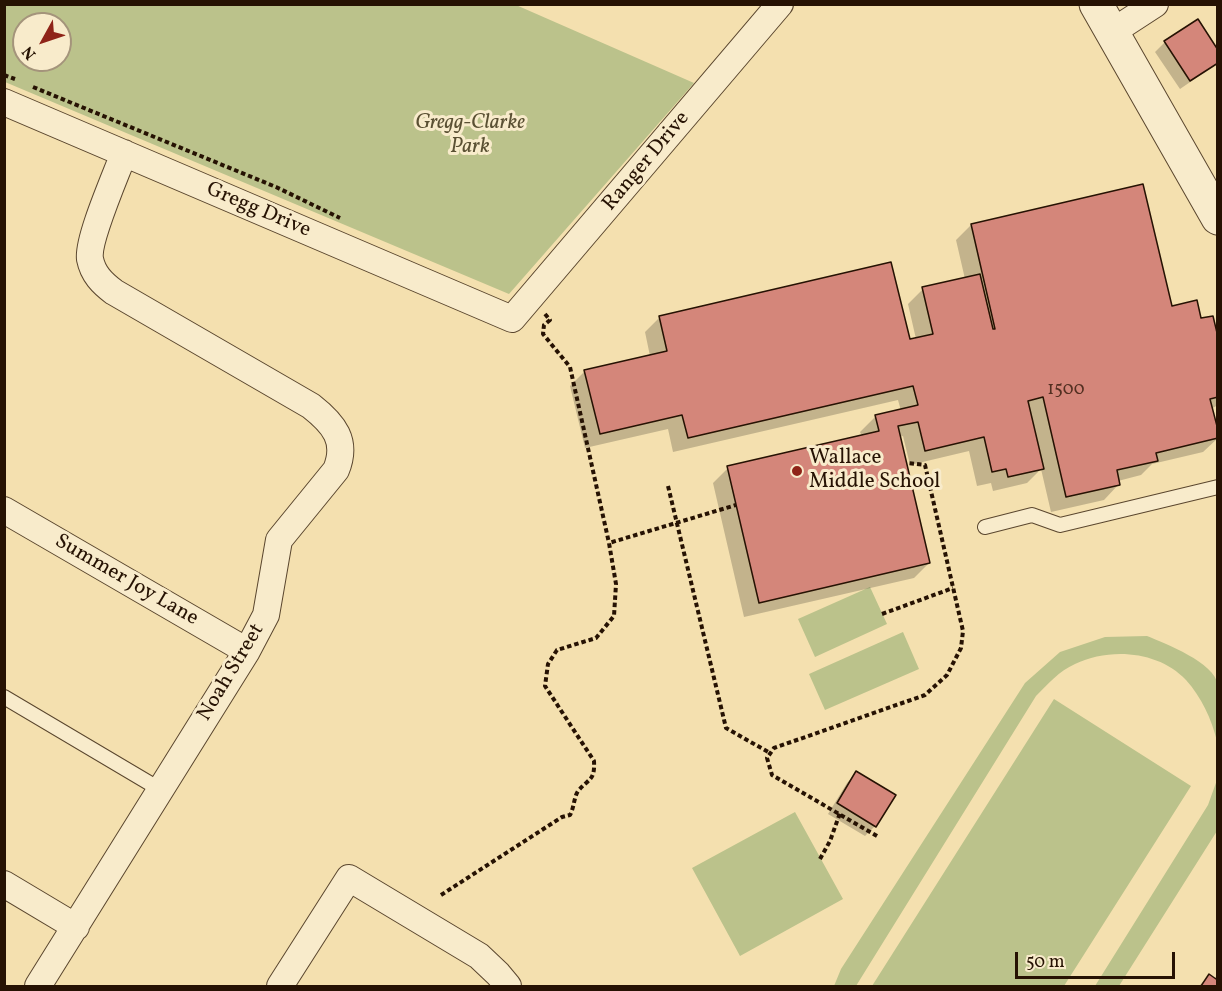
<!DOCTYPE html>
<style>
body{margin:0}
#map{position:relative;width:1222px;height:991px;overflow:hidden;background:#f4e0af;font-family:Vollkorn,serif}
canvas{display:block}
.frame{position:absolute;inset:0;border:6px solid #261203;pointer-events:none}
.north{position:absolute;left:12px;top:12px;width:60px;height:60px;box-sizing:border-box;background:#f8ebcb;border:2px solid #a4947b;border-radius:50%;rotate:230deg;font-size:16px;font-weight:700;line-height:24px;text-align:center;color:#261203}
.north::after{content:'';display:block;margin:auto;width:21px;height:27px;background:#8f2418;clip-path:polygon(50% 0,100% 100%,50% 72%,0 100%)}
.scale{position:absolute;left:1015px;top:952px;width:160px;height:27px;box-sizing:border-box;border:3px solid #261203;border-top:0;padding-left:8px;font-size:18px;line-height:21px;white-space:nowrap;color:#261203;-webkit-text-stroke:4px #f8ebcb;paint-order:stroke}
</style>
<div id="map">
<canvas width="1222" height="991"></canvas>
<div class="frame"></div>
<div class="north">N</div>
<div class="scale">50 m</div>
</div>
<script>
const g = document.querySelector('canvas').getContext('2d');
g.lineJoin = 'round';
function fill(path, color) {
  g.fillStyle = color;
  g.fill(path, 'evenodd');
}
function stroke(path, color, width, dash) {
  g.strokeStyle = color;
  g.lineWidth = width;
  g.lineCap = dash ? 'butt' : 'round';
  g.setLineDash(dash || []);
  g.stroke(path);
}
function drawText(font, color, halo, rows, align = 'center') {
  g.font = font + ' Vollkorn,serif';
  g.lineWidth = 6;
  g.setLineDash([]);
  g.textBaseline = 'middle';
  g.strokeStyle = halo;
  g.fillStyle = color;
  for (const [text, x, y, turn = 0] of rows) {
    g.save();
    g.translate(x, y);
    g.rotate((+turn || 0) * Math.PI / 180);
    g.textAlign = isNaN(turn) ? turn : align;
    if (halo) g.strokeText(text, 0, 0);
    g.fillText(text, 0, 0);
    g.restore();
  }
}
const green = new Path2D(`
 M4,5H516L694,83L509,294L5,82ZM24,24H60V60H24Z
 M870,587L887,624L815,657L798,619Z
 M903,632L919,669L825,710L809,674Z
 M1147,636C1166,644 1214,662 1218,685C1220,703 1218,723 1217,741C1211,718 1202,698 1186,680C1159,651 1110,647 1075,664C1059,671 1048,684 1036,696L856,986H834L841,969L1025,683L1060,652L1105,637Z
 M1054,699L1191,786L1064,986H872Z
 M1217,780V831L1119,986H1095L1208,805Z
 M795,812L843,899L740,956L692,868Z`);
const shadow = new Path2D(`
 M1165,42L1218,63L1180,89L1155,52Z
 M971,225L1200,320L1218,343V405L1211,409L1218,438L1203,452L1152,464L1141,475L1118,481L1119,484L1104,500L1051,512L1041,469L1027,483L993,491L991,483L977,486L969,451L910,465L903,436L899,437L929,563L914,578L744,617L713,483L728,468L862,436L860,432L875,417L901,411L898,400L673,452L668,429L585,448L570,386L585,371L650,356L645,332L660,317L909,341L916,339L908,304L923,289L965,279L956,240Z
 M856,773L875,826L865,836L828,814L847,783Z
 M1218,974V986H1199L1209,976L1214,979Z`);
const building = new Path2D(`
 M1198,19L1218,50V63L1190,81L1164,41Z
 M1143,184L1172,306L1197,300L1201,318L1213,316L1218,337V397L1210,399L1218,430V438L1156,453L1158,461L1117,470L1120,485L1066,497L1043,397L1028,401L1044,469L1008,477L1006,469L992,472L984,437L925,451L918,422L898,426L930,563L759,603L727,466L879,431L875,415L918,405L913,386L688,438L682,415L600,434L584,370L667,351L659,316L891,262L910,339L933,334L922,287L980,274L993,329H995L971,224Z
 M856,771L896,795L876,827L837,803Z
 M1209,974L1216,979L1218,977V986H1201Z`);
const path = new Path2D(`
 M4,75L15,79
 M33,87L276,187L340,218
 M545,314L550,320L544,325L543,334L570,367L609,543
 M668,486L726,728L770,753
 M882,614L953,588
 M877,836L772,775L767,758L774,748L925,695L947,675L961,648L963,631L925,465L907,463
 M820,859L830,841L840,813
 M441,895L562,817L570,815C574,808 574,797 578,791C589,778 595,781 594,761L545,686L548,664L557,650L596,638L614,616L616,584L609,543L736,505`);
const service = new Path2D(`
 M985,527L1032,515L1060,525L1218,487
 M4,697L161,790`);
const minor = new Path2D(`
 M1112,32L1155,4
 M4,102L512,319L780,4
 M4,510L247,651
 M4,884L76,927
 M38,986L247,651L266,615L279,540L336,470C348,441 334,424 311,406L114,292C102,283 93,274 90,259C87,240 116,175 124,153
 M280,986L349,878L479,956L498,974L508,986`);
const tertiary = new Path2D(`
 M1096,4L1218,218`);
const markers = [
 [797,471,6,"#8f2418"]
];
const numberNames = [
 ["1500",1066,391]
];
const parkNames = [
 ["Gregg-Clarke",470,124],
 ["Park",470,148]
];
const streetNames = [
 ["Ranger Drive",647,162,-50],
 ["Gregg Drive",258,211,23],
 ["Summer Joy Lane",126,581,30],
 ["Noah Street",232,673,-59]
];
const poiNames = [
 ["Wallace",809,459],
 ["Middle School",809,483]
];
fill(green, '#bbc28b');
fill(shadow, '#0003');
fill(building, '#d4867a');
stroke(building, '#261203', 1.5);
stroke(service, '#5a462e', 16);
stroke(minor, '#5a462e', 28);
stroke(tertiary, '#5a462e', 35);
stroke(path, '#261203', 4, [4.5, 3]);
stroke(service, '#f8ebcb', 14);
stroke(minor, '#f8ebcb', 26);
stroke(tertiary, '#f8ebcb', 33);
for (const [x, y, r, color] of markers) {
  const dot = new Path2D();
  dot.arc(x, y, r, 0, 2 * Math.PI);
  g.fillStyle = color;
  g.fill(dot);
  stroke(dot, '#f8ebcb', 2);
}
drawText('18px', '#522f21', null, numberNames);
drawText('italic 21px', '#5a5033', '#f8ebcb', parkNames);
drawText('21px', '#261203', '#f8ebcb', streetNames);
drawText('21px', '#261203', '#f8ebcb', poiNames, 'left');
</script>
